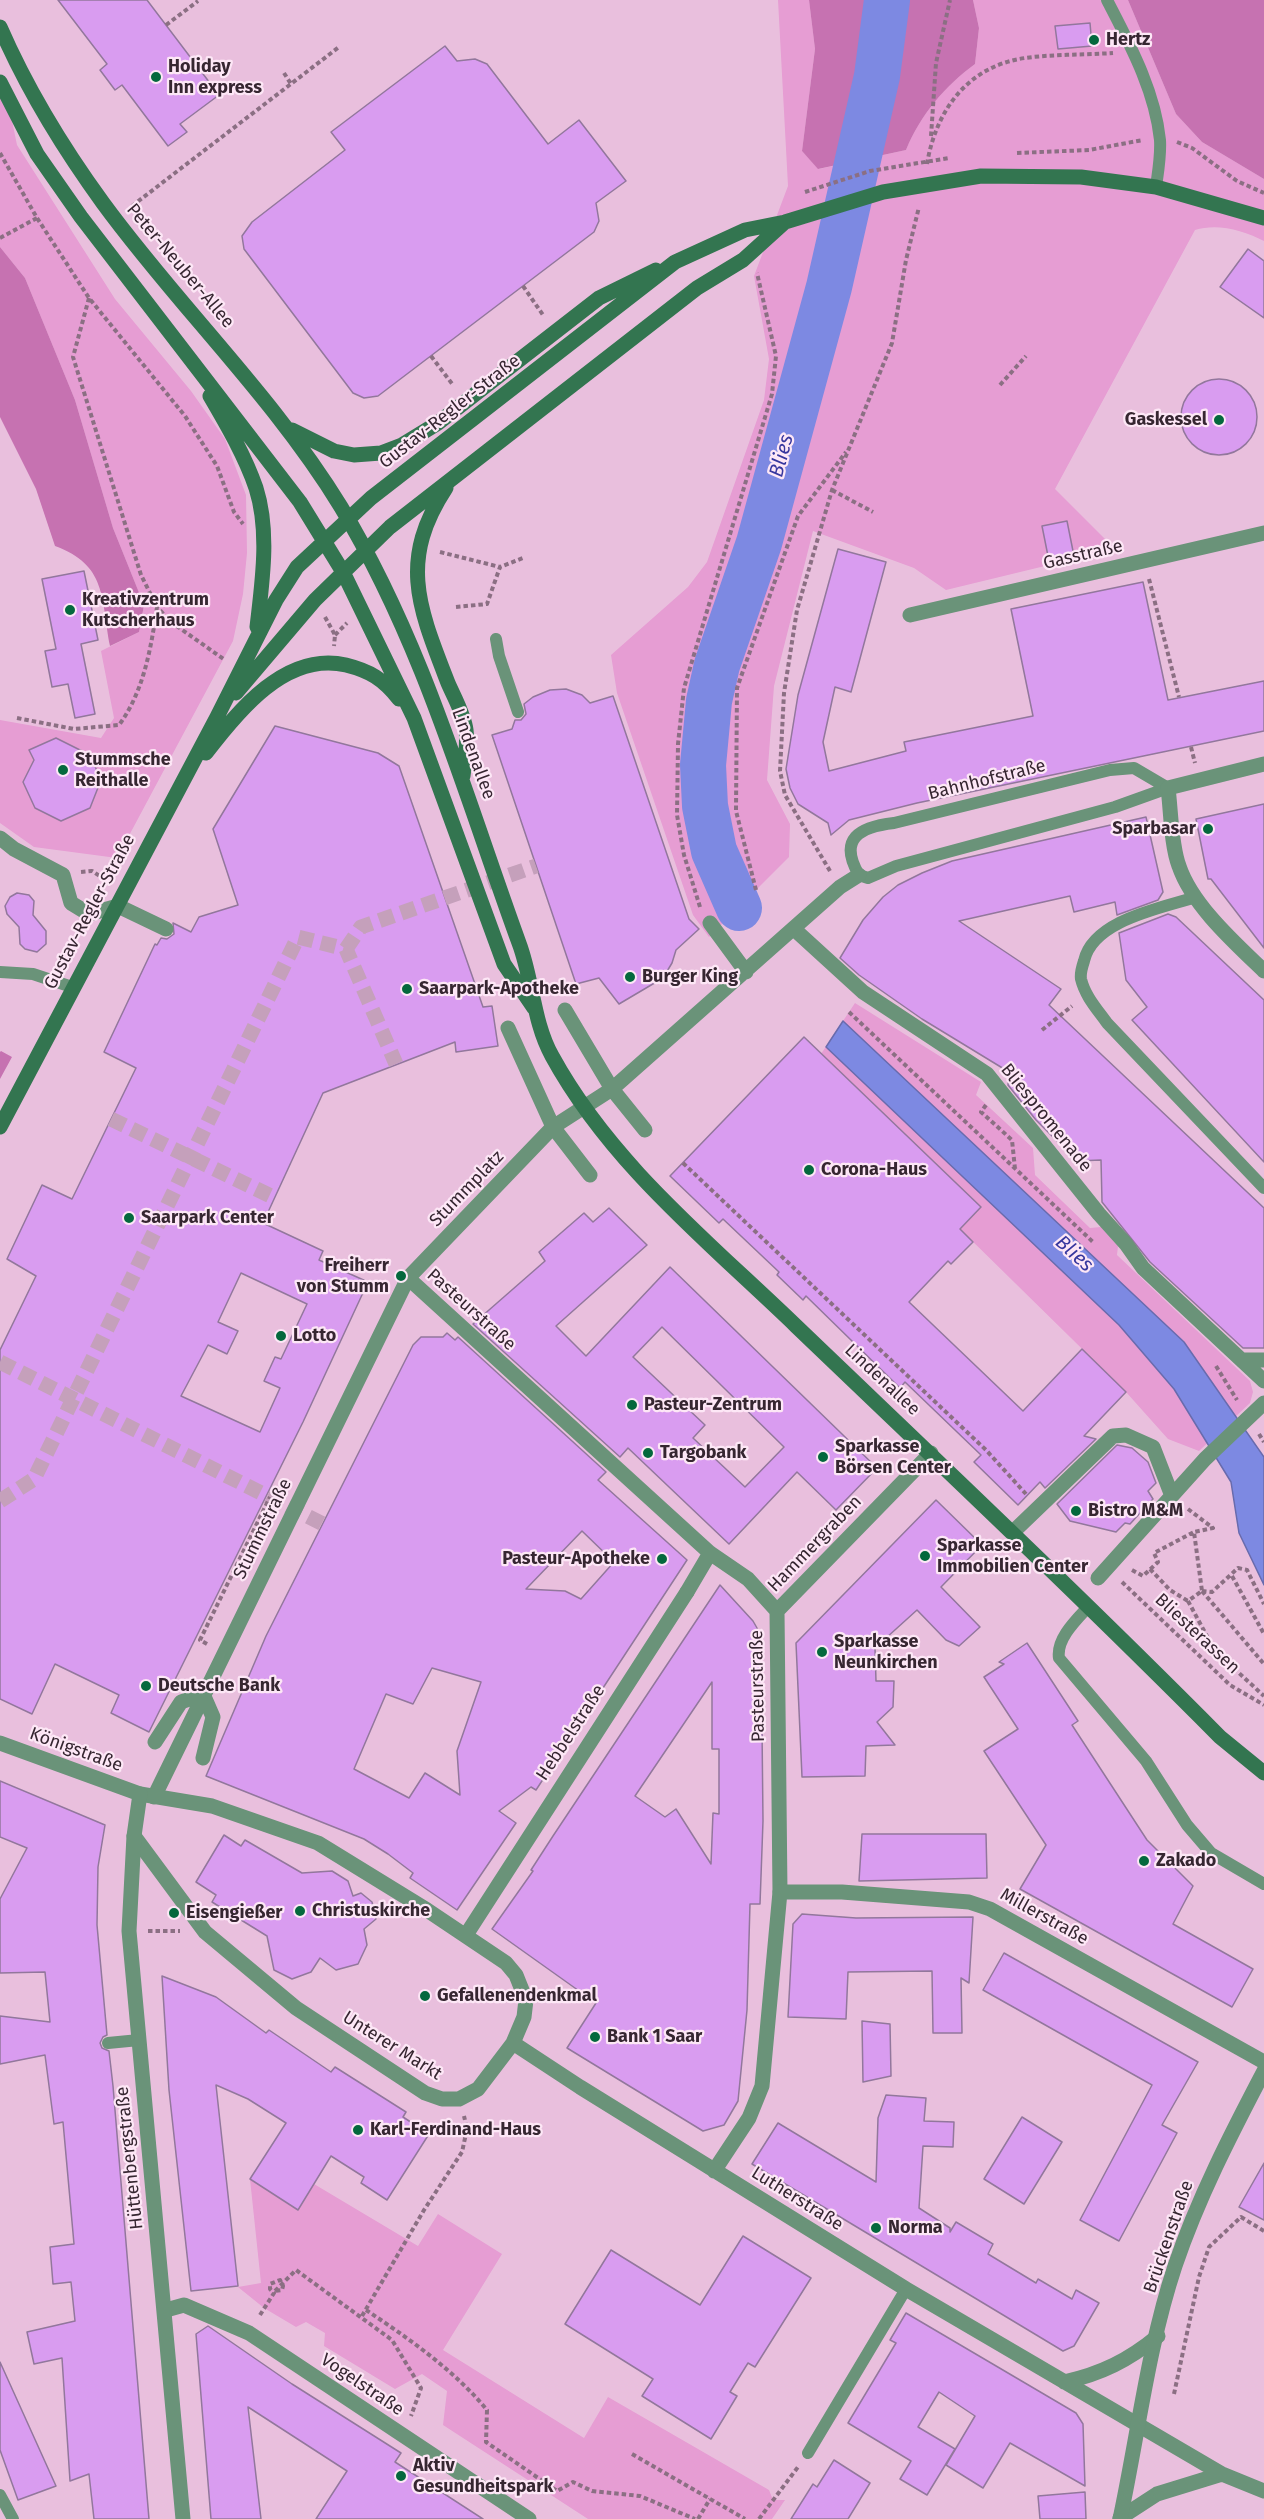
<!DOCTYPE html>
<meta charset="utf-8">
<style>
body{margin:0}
canvas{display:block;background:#e9bfdd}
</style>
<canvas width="1264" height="2519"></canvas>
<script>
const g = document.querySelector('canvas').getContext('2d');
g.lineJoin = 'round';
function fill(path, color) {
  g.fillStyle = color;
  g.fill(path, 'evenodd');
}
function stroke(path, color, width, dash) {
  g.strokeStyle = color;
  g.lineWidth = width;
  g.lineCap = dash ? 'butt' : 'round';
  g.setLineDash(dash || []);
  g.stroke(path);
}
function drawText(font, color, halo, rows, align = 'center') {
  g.font = font + ' "Fira Sans",sans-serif';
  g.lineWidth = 4.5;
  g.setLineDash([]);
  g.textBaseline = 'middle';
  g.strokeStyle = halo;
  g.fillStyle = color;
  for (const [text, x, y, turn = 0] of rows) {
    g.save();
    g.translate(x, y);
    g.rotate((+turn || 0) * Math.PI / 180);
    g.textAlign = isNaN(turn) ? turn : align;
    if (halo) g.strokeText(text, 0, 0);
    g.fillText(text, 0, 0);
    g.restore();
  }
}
const green = new Path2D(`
 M778,0H809L815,49L802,151L819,169L906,150C921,114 945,86 975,64L979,28L973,0H1128L1176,114L1202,142L1264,179V241C1243,230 1217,223 1195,230L1055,489L1115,549L946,590L914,568L813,531L774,686L767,780L790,824L789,857L709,937L693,915L617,693L611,655L688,587L707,562L764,400L769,359L754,276L788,186Z
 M0,92L10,111L17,145L115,299L191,391L225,439L246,495L247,553L243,594L233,641L117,858L34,847L0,823V720L101,738L114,718L101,651L139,632L144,605L113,528L75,400L25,278L0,247Z
 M855,1003L981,1082L976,1095L1033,1148L1035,1175L1090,1228L1101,1227L1118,1246L1117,1255L1250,1381L1253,1392L1250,1403L1199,1451L1168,1439L1126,1392L960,1229L981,1207L821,1054Z
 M250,2179L298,2209L314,2184L418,2246L438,2214L502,2254L443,2350L584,2438L608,2397L769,2490L773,2500H785L772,2519H588L443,2425L447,2391L422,2374L395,2389L324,2346L325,2333L306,2322L296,2327L264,2308L238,2287L261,2283Z`);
const forest = new Path2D(`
 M809,0H973L979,28L975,64C945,86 921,114 906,150L818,169L802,151L815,49Z
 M1128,0H1264V179L1202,142L1176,114Z
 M0,247L25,278L75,400L113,528L144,605L139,632L110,646C101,598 107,565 55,546L36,489L0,417Z
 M1,1051L12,1057L0,1079V1052Z`);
const water = new Path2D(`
 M843,1021L1184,1342L1264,1457V1585L1239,1533L1231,1482L1174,1389L1119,1325L826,1047Z`);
const river = new Path2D(`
 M739,908L714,851L705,806L703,765L709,701L717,665L759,543L829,287L877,76L887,0`);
const building = new Path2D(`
 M58,0H147L219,95L180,124L187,132L168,146L122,85L115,90L100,70L107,64Z
 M1090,23L1092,46L1058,49L1055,26Z
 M445,46L457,61L475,59L487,64L548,144L579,120L626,181L596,203L599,221L594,232L378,396L364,398L353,393L244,249L242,236L252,222L345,150L331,132Z
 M1248,249L1264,261V318L1220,287Z
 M1181 417a38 38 0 1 1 76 0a38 38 0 1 1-76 0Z
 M1067,521L1074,556L1049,561L1042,526Z
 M838,549L886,562L851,692L835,687L823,742L829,771L906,751L904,742L1033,716L1011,609L1143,582L1168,700L1264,681V731L917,803L849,820L831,835L828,823L798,804L790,788L786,769L798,695Z
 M84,571L98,640L81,644L95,714L75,718L68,684L52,687L45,651L56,649L42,579Z
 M566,689L582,695L590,703L613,696L689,919L699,929L676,950L672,963L663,978L619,1004L599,978L576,984L492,735L512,729L515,720H521L526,714L524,704L533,697L550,690Z
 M275,726L378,753L399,766L483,1007L492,1006L498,1046L456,1052L455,1042L323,1093L263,1223L323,1251L319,1260L368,1282L303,1422L149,1732L111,1713L119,1695L55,1664L32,1714L0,1699V1350L36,1276L7,1259L42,1185L72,1199L136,1068L104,1052L155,944L157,945L161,938L167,939L174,934L173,923L191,932L199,917L238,905L213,829ZM241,1273L307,1304L281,1359L275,1357L264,1381L280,1388L260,1432L181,1396L208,1345L227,1354L238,1331L218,1322Z
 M56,738L90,755L101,780L90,808L61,821L35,808L23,782L34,760L29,750Z
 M1264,804V948L1211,879H1208L1196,819Z
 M1146,817L1163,892L1158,900L1117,915L1115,902L1074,912L1070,896L959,921L1061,989L1049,1005L1264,1208V1348H1243L1150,1262L1102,1202L1101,1160L1077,1161L1036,1120L1008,1085L1009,1072L922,1019L859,975L840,958L863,920L883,897L898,885L922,873L952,861Z
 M17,893L29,895L34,901L33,915L46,931V944L37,952L25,949L20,944L19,927L7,914L5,906L10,897Z
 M1168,914L1176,917L1264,1000V1162L1132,1020L1147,1007L1126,980L1119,933Z
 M804,1037L981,1207L960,1229L973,1242L951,1264L948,1261L909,1302L1023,1411L1082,1349L1126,1392L1084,1436L1096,1439L1045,1488L1040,1482L1018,1505L974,1462L981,1455L905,1382L900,1388L806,1296L803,1300L777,1275L779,1272L723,1219L719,1223L670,1176Z
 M609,1208L647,1245L556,1326L586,1356L670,1267L877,1468L836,1510L797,1472L729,1544L628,1448L620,1457L473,1324L545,1261L539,1252L584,1213L593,1222ZM662,1327L784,1447L745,1487L693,1438L705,1425L633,1357Z
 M447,1333L455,1340L458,1337L606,1472L598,1480L687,1560L536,1790L531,1787L499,1811L516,1823L457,1910L410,1878L413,1873L388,1854L364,1839L206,1776L266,1636L413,1345L421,1337H443ZM582,1531L614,1562L581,1599L565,1591L526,1589ZM432,1668L481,1682L457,1751L460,1795L425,1773L409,1798L354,1769L386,1694L413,1704Z
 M1117,1445L1132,1448L1148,1462L1156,1483L1148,1491L1153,1499L1130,1524L1125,1523L1116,1532L1070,1521L1057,1504Z
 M936,1500L982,1545L941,1587L980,1627L959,1646L946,1640L917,1610L875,1648L876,1681H894L893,1707L877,1722L895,1745L866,1746L865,1776L802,1777L796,1643Z
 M720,1585L753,1621L761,1635L763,1821L760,1904H750L747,2010L738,2101L724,2125L703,2131L567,2048L596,2003L492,1929L533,1871L531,1870L553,1836ZM712,1682V1749H719V1814L713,1813L711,1864L676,1809L665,1817L635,1796Z
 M1027,1643L1078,1721L1072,1725L1147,1840L1193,1886L1173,1924L1253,1969L1232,2007L1020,1889L1046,1845L984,1751L1018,1729L984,1677L1004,1664L999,1662Z
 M0,1781L105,1825L98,1867L97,1925L107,2035L103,2037L100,2043L102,2048L109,2051L113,2086L149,2519H94L89,2474L70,2481L62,2358L34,2364L27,2332L75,2321L71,2282L53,2284L50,2247L74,2244L63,2122L54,2124L45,2055L0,2064V2016L50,2022L45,1972L0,1973V1899L27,1848L0,1837Z
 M862,1834H986L987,1878L859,1881Z
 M224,1835L241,1846L245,1840L302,1873L332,1871L348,1881L353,1896L361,1893L372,1902L376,1919L364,1929L367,1945L358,1964L336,1970L320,1958L311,1972L292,1979L274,1970L267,1936L212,1902L216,1895L196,1882Z
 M802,1914L856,1918L973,1917L969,1983L961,1978L962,2033H933L932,1971L848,1972L846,2019L788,2017L793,1924Z
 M1004,1953L1198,2062L1162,2125L1177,2133L1119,2241L1080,2220L1152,2085L983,1990Z
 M162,1976L216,1997L266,2033L269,2030L331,2072L335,2067L406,2112L403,2117L429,2134L387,2200L361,2183L364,2177L331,2156L298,2210L250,2179L286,2123L248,2099L216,2085L238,2286L191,2291L169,2090Z
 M862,2021L890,2024L891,2076L863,2082Z
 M886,2095L926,2098L924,2121L954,2122L953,2147L923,2146L919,2208L950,2228V2232L956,2222L993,2244L988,2254L1036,2283L1038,2279L1072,2299L1076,2290L1099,2303L1074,2346L1063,2351L752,2164L778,2123L876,2182L878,2118Z
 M1022,2117L1062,2142L1024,2204L984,2179Z
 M1264,2163V2220L1239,2207Z
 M743,2236L811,2278L755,2367L748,2363L730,2392L737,2396L711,2439L642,2396L653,2379L565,2324L611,2250L700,2305Z
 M906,2313L1076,2413L1083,2424L1085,2486L1010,2443L983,2488L946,2465L975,2416L939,2392L918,2427L955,2449L927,2495L900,2479L911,2461L848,2423L896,2343L890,2340Z
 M208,2326L292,2384L401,2453L395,2462L483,2519H316L347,2471L248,2407L261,2519H211L196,2334Z
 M0,2362L56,2486L18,2500L0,2450Z
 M834,2460L870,2483L848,2519H791L813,2484L817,2487Z
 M1085,2492L1086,2519H1040L1038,2496Z`);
const pedestrianTunnel = new Path2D(`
 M346,949L361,927L536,866
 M111,1119L275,1198
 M0,1362L327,1526
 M0,1501L34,1479L298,937L346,949L396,1064`);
const path = new Path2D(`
 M166,25L198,1
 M284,73L291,84
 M931,136L936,63L950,0
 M1177,142L1192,148L1237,181L1264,193
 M0,153L37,218L89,298L185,416L217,466L234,512L243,524
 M1017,153L1089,150L1143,140
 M927,164C936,110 968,66 1025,58C1054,54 1084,55 1113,53
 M805,192L870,171L949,158
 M132,206L339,47
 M0,238L37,218
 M523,286L543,315
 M89,298L73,357L141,575L157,607L171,622L225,660
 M431,356L453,385
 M1000,385L1026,356
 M832,490L873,512
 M440,552L500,567
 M1149,579L1179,697
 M456,607L487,604L500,567L523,558
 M325,617L335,635L334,646
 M335,635L347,623
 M17,718L74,729L119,725C144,691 151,648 157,607
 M1191,747L1195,763
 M830,871L785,795L780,771L784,693L797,610L832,490L892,343L906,260L919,207
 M81,872L92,871L109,882
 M756,890L736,811L737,688L798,516L846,452
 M700,907L684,855L677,815L678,744L684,688L772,394L776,356L757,273
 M849,1012L1093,1242
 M1042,1030L1072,1006
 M986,1105L981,1112L1012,1140L1015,1169
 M683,1163L986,1450L1026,1494
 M1216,1366L1237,1400
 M1259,1434L1264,1442
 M1188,1509L1213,1528L1194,1532L1202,1591L1188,1601L1215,1651L1264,1696
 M1150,1569L1170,1590L1188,1601
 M1132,1570L1143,1576L1158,1562L1154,1553L1194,1532
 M1232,1576L1264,1634
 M1122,1582L1230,1685L1264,1705
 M1202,1591L1264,1664
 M1202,1591L1212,1592L1238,1568L1247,1570L1264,1604
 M207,1644L200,1640L270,1497
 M148,1931H180
 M275,2291L296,2270L392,2340L421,2388L411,2416
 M366,2310C408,2338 454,2370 487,2410L486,2442L557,2491L573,2482L592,2491L640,2496L695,2519
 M260,2315L274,2293L270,2289V2284L280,2280L283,2286L282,2290L275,2291
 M362,2316L424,2210L462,2152L467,2129L464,2116
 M1174,2394L1199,2277L1209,2247L1241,2217L1264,2231
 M632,2454L745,2519
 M698,2519L710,2499
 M759,2519L798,2467`);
const service = new Path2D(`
 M1107,0C1129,43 1155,90 1160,140C1161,156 1158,172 1156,187
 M496,639L499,656L518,712
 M1134,768L1168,788L1115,807L896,866L868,878L859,875C838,839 859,827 894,823L1110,770Z
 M1196,897C1162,908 1093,920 1084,961C1082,967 1080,973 1081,979C1085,996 1097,1009 1107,1023L1264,1188
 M0,972L33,974L72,987
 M1088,1607C1076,1620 1056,1639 1059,1658L1146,1761L1187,1825L1211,1853L1264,1884
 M108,2043L139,2040
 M808,2453L906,2289
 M0,2495L13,2519`);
const pedestrian = new Path2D(`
 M0,838L14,849L63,875L71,903L89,914L118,906L166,929
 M710,923L746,972
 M794,929L863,992L987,1074L1099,1214L1126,1244L1143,1268L1264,1381
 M565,1010L612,1089L645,1130
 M508,1028L553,1127L590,1175
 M408,1278L710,1553L748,1579L777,1611L780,1892
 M1242,1360H1264
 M1013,1532L1113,1436L1126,1435L1153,1447L1172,1496
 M1098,1578L1205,1459L1264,1403
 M687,1592L710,1553
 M777,1611L931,1453
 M155,1742L181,1702L203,1694L213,1717L203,1758
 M154,1797L408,1278L553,1127L612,1089L840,887L859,875`);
const minor = new Path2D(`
 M910,615L1264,533
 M1264,764L1168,788C1171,811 1171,845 1179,866C1192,905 1235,943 1264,971
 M134,1836L205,1932L296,2008L425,2093L442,2099H459L478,2089L513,2043L524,2017L526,2000L516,1975L506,1963L427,1910L318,1843L212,1806L140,1794
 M466,1935L687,1592
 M513,2043L580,2087L906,2289L1222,2474L1264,2491
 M714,2171L749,2118L762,2086L780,1892H842L969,1902L990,1909L1264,2062
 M166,2310L184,2305L249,2333L529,2519
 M1064,2382C1101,2374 1129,2360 1158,2336
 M1120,2518L1157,2494L1222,2474`);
const tertiary = new Path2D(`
 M0,1743L140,1794L134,1836L129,1931L183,2519
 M1120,2519C1138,2435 1148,2347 1175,2266C1198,2198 1231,2134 1264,2071`);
const secondary = new Path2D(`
 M0,27C27,89 63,148 103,203C179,307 273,396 341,507C423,643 465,795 519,943C533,980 533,1022 552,1056C611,1164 709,1242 796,1326C938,1462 1081,1597 1220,1737L1264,1773
 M0,82L37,154L81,217L300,502L343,572L414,718L504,964L534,1008
 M210,396C227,425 245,456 256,488C270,532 262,583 257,627
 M292,430L334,451L354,455L381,453L402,445L438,423L599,298L656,270
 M446,488C398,561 419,608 448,683C454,697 464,714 466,730C468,744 465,761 463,776
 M236,693L315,600L390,527L697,288L743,260L785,222
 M206,753C238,711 286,651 346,665C370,671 383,679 399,699
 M0,1127L217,717L276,600L297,567L371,498L675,262L745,230L785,222L883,192L981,176L1081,177L1156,187L1264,218`);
const markers = [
 [1094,40,6,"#04683d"],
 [156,77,6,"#04683d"],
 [1219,420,6,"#04683d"],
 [70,610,6,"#04683d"],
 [63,770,6,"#04683d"],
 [1208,829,6,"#04683d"],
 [630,977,6,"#04683d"],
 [407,989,6,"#04683d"],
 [809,1170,6,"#04683d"],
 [129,1218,6,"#04683d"],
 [401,1276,6,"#04683d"],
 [281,1336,6,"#04683d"],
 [632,1405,6,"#04683d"],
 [648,1453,6,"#04683d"],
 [823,1457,6,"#04683d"],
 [1076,1511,6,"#04683d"],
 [925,1556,6,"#04683d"],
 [662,1559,6,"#04683d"],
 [822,1652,6,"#04683d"],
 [146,1686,6,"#04683d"],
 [1144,1861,6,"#04683d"],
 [300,1911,6,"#04683d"],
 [174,1913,6,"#04683d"],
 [425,1996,6,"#04683d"],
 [595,2037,6,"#04683d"],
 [358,2130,6,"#04683d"],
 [876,2228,6,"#04683d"],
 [401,2476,6,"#04683d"]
];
const poiNames = [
 ["Hertz",1106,40],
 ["Holiday",168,67],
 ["Inn express",168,88],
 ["Gaskessel",1207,420,"right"],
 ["Kreativzentrum",82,600],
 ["Kutscherhaus",82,621],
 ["Stummsche",75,760],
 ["Reithalle",75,781],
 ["Sparbasar",1196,829,"right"],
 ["Burger King",642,977],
 ["Saarpark-Apotheke",419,989],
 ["Corona-Haus",821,1170],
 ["Saarpark Center",141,1218],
 ["Freiherr",389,1266,"right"],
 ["von Stumm",389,1287,"right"],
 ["Lotto",293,1336],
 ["Pasteur-Zentrum",644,1405],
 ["Sparkasse",835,1447],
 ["Börsen Center",835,1468],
 ["Targobank",660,1453],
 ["Bistro M&M",1088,1511],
 ["Sparkasse",937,1546],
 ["Immobilien Center",937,1567],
 ["Pasteur-Apotheke",650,1559,"right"],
 ["Sparkasse",834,1642],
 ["Neunkirchen",834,1663],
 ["Deutsche Bank",158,1686],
 ["Zakado",1156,1861],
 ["Christuskirche",312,1911],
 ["Eisengießer",186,1913],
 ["Gefallenendenkmal",437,1996],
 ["Bank 1 Saar",607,2037],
 ["Karl-Ferdinand-Haus",370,2130],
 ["Norma",888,2228],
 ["Aktiv",413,2466],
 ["Gesundheitspark",413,2487]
];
const streetNames = [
 ["Peter-Neuber-Allee",180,266,50],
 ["Gustav-Regler-Straße",450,412,-38],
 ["Gasstraße",1083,555,-13],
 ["Lindenallee",473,754,70],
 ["Bahnhofstraße",987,780,-14],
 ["Gustav-Regler-Straße",90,912,-62],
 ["Bliespromenade",1046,1118,51],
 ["Stummplatz",467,1189,-46],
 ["Pasteurstraße",471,1310,42],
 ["Lindenallee",882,1380,43],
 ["Stummstraße",263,1529,-64],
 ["Hammergraben",815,1544,-46],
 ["Bliesterassen",1197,1634,43],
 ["Pasteurstraße",758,1686,-91],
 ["Hebbelstraße",571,1733,-57],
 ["Königstraße",76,1750,20],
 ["Millerstraße",1044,1917,29],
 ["Unterer Markt",392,2046,32],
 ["Hüttenbergstraße",130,2158,-96],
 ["Lutherstraße",797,2199,32],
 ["Brückenstraße",1169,2237,-71],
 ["Vogelstraße",362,2385,34]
];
const waterNames = [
 ["Blies",782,456,-75],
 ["Blies",1074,1254,42]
];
fill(green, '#e69dd3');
fill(forest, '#c672b1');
fill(water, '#7d89e2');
stroke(water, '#686bad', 1.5);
stroke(river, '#7d89e2', 46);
fill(building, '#d99cf0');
stroke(building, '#92779c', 1.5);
stroke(pedestrianTunnel, '#c5a0bb', 15, [15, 8]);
stroke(path, '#8b6f83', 4, [4.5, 3]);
stroke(service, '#6a9379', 12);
stroke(pedestrian, '#6a9379', 15);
stroke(minor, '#6a9379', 15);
stroke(tertiary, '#6a9379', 15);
stroke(secondary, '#337550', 15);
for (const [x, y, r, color] of markers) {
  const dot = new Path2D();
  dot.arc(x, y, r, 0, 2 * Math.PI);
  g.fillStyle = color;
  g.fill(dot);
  stroke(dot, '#fde7f6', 2);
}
drawText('bold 18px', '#362631', '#fde7f6', poiNames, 'left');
drawText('18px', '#362631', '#fde7f6', streetNames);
drawText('italic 20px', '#37379e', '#fde7f6', waterNames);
</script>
